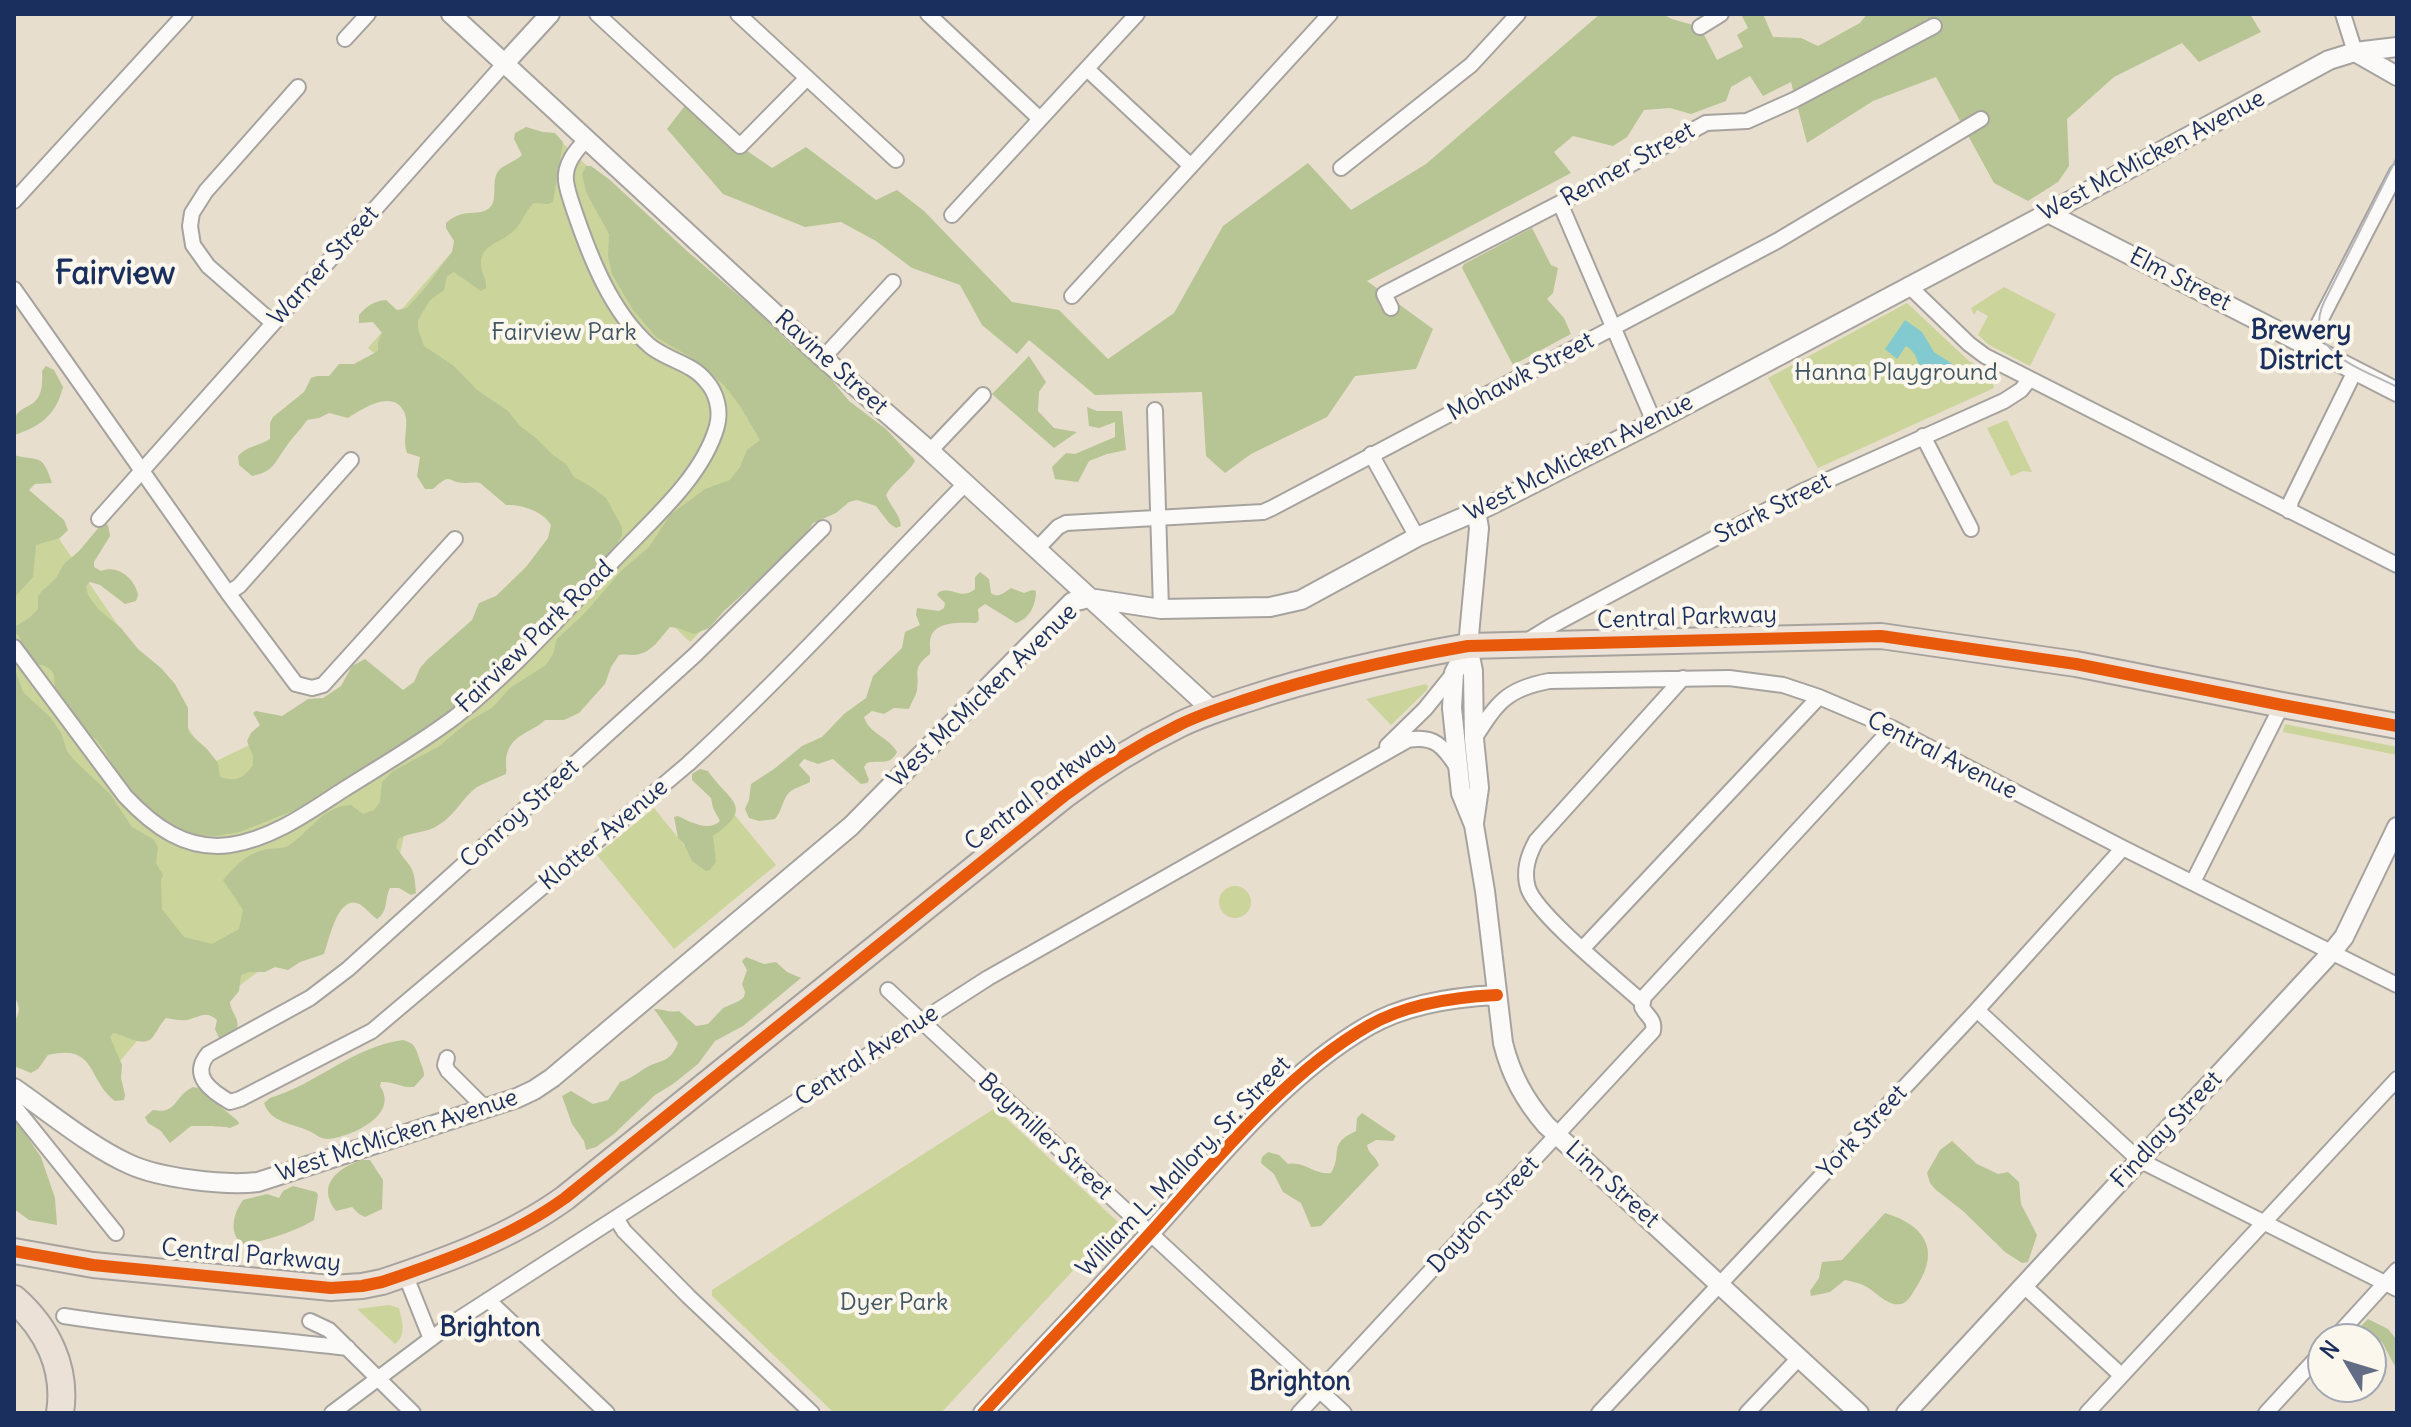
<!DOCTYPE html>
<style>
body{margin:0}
#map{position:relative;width:2411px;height:1427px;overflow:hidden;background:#e8dece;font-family:Delius,sans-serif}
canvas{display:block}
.frame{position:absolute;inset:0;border:16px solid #1b2f5e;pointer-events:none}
.north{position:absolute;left:2307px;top:1323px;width:80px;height:80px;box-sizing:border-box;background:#fbf7ec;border:2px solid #a1a7b3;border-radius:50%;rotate:308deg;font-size:22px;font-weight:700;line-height:32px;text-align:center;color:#1b2f5e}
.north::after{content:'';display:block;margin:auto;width:28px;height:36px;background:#636c85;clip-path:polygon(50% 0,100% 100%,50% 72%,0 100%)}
</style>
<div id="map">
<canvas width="2411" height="1427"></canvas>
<div class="frame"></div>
<div class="north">N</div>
</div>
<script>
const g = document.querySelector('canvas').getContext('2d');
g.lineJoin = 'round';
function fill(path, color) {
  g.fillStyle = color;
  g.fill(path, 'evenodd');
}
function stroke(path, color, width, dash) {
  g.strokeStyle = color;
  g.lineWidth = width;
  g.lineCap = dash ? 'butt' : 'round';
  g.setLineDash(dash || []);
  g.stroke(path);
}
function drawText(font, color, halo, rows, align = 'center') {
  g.font = font + ' Delius,sans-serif';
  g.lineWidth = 8;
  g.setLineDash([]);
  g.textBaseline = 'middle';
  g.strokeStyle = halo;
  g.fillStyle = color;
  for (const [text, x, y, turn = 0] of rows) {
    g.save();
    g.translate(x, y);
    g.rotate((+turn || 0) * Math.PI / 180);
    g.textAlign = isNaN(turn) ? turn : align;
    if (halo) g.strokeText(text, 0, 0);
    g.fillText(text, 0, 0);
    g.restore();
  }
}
const green = new Path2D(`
 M554,135L885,444L690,642L661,614L499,731L495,757L404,836L397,867L235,989L202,984L146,1030L116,1066L14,961V473L212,763L260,740L405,705L574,522L368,348Z
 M2004,287L2056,314L2030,366L1989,345L1978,335L1988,316L1977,310L1974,315L1971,308Z
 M1907,303L1969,361L1989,371L1994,388L1818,468L1768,378Z
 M2007,420L2032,472L2023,471L2011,476L1987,428Z
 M1425,684L1428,686L1427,690L1391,725L1366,699Z
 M2285,724L2397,747V755L2283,732Z
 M654,808L688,850L733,813L776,865L674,949L597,855Z
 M1219 902a16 16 0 1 1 32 0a16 16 0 1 1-32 0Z
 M995,1108L1118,1222L941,1413H834L712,1296V1290Z
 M389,1305L399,1308C402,1321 407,1335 395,1344L357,1309Z`);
const forest = new Path2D(`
 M1600,14H1662L1672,19L1700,27L1717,60L1743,47L1737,35L1748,28L1741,14H1763L1773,37L1801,38L1818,46L1860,23L1867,14H2250L2261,32L2199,62L2182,43L2114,77L2067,119L2069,166L2058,182L2028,201L1994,183L1936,77L1873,101L1807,143L1791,82L1763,96L1750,76L1731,87L1726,101L1691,114L1670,108L1644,110L1627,137L1613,146L1573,136L1554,152L1571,173L1367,281L1433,329L1416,369L1355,376L1327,417L1251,454L1225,473L1206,456L1202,392L1095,395L1029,340L1017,354L982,325L960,285L912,268L876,241L841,222L805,227L723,194L667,129L690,99L740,146L772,168L806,147L876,200L897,190L924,211L1012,302L1059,310L1108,359L1174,313L1223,226L1308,163L1351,210L1426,164Z
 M526,127L543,132L555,133L563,142L553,202L548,204L534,203C524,212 522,225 511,233C500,243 480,245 481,264C481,273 487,279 486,288L481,291L454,272L447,276L444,290L430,300L418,320V329L424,346L454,366L477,390L508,411L520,426L537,439L553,455L566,464L574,477L593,488L606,498L622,527V535L611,555L503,668L445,717L312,803L240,832L216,836L196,835L166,827L136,804L104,750L97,740L87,733L64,703L55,688L54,675L51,670L45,666L28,662L19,636L15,632L16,626L29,618L38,609V597L41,592L56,578L64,564L79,551L100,526L105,524L108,525L110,536L94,562V567L101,571C117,564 135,578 138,595L136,601L125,604L100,585L90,582L86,586L88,595L98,609L121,628L138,649L161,668L175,684L188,708V729L190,734L207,749L218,763L220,777C236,782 243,779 253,765V756L247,741L251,733L260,725L253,713L256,711L282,716L308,699L323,698L341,686L352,666L365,659L403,690L414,682L420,668L428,659L472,620L479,603L496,596L526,567L548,538L551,525C543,511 521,504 506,505L480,483C475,482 470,483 465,483C446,483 453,471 433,489H425L417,476L420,457L407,453C402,440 409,426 405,414C395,387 362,409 348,418L329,413L319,418L307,420C301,430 292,437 286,447C273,464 275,471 252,476L239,465L238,456C247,446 259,446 270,439V423L273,417L304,392L311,378L317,376H329L339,364H354L378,351V342L382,333L373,322L359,323V315C367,306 374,301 386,300L397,310L407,308L425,288L452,252L454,241L446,228V223C464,207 476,217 488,209C499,202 491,185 497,173C501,165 515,162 522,155L514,139L515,133Z
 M586,166H591L610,180L687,251L758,312L792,345L820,366L849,401L886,429L913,458L915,461C907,475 892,482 886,495C890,506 900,514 901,526L896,528L889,523L876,506L857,500L849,502L836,513L813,523L801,541L724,611L709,628L694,634L678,628L670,627C659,639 652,654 633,655C628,655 624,654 619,655L611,667L605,684L579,713L564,720H545C533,732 512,734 507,754C505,760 507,768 506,774C497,778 486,782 477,787C463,797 455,815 440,824C427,834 411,831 398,839L396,847C411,870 414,863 416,893L411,895L399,888H390C384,899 389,911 377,919C371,915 363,904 356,903C337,897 328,944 324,954L300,962L288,970L275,967L265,972H249L241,975L239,991L230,1002C231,1013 240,1018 237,1030L224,1040L219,1038L215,1029L217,1020C206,1010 200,1017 187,1020C180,1021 173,1019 166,1018C160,1024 154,1037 151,1039C140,1047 123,1034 113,1033L110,1037L122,1065L121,1078L125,1095L124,1100L115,1101C87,1080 97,1043 48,1055L38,1069L31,1073L14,1066C14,1054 12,1039 14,1026C17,1012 23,1012 14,996V667L23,692L51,718L61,733L67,751L74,760L110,794L132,827L153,839L158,847L156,863L163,875L161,880L162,909L184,937L212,944L239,929L243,910L223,880C238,864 246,853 269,849C275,848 283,849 288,846C308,834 322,806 351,805L363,814L374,810L380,802L382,782L393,771L438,747L468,722L493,707L510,688L546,665L553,654L557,639L584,614L621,571L649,547L670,515L705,489L730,480L740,467L747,450L760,440L740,406L724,385L690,357L656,337L633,310L612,274L608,256L609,234L586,192L582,174Z
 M1532,228L1551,265L1558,268L1553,293L1547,299L1564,318L1571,334L1513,365L1462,268L1464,264Z
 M1029,356L1046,382L1039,392L1038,411L1054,428L1077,432L1054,448L992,394Z
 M46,366L54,370L63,387C56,415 40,427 14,435C14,431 13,426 14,421C20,399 45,415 42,371Z
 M1087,407L1097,411H1122L1126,450L1107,454L1089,461L1078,482L1055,479L1052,467L1066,453L1075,454L1115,437V422L1099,428L1089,426Z
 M14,455C39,462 42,452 52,483L35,484L29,490L64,520L68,530L60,538L36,545L33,577L14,598Z
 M980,572L989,579L991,593C998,599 1005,592 1011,588L1024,593L1032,590L1036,591C1036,606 1029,619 1016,623L985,604L978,609L979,620L976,623C962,623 932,620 930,641C929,646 931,650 930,654C911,669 920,671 917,690C916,696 911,703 909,709L894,708L884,714L872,711L864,717C869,734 889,737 897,752C890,767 879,759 867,763L864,767L869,780L867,783L861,784L833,759L818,764L804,759L799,765L810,777V782C803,786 792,788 787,795C782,803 781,812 775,819L759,821L749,818L745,809L749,800L751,784L774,769L802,746L822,737L844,714L866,698L873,676L902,648L905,632L920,625L916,615L917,608L939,611L944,608L945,603L937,595L939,592C953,586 961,601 975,589V577Z
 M700,769L708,771C728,801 757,806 713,836L716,862L710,870L706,871L692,861L684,844L678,838L674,817L678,816C690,822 709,832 720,821L713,808L711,798L692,780V774Z
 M746,957L764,964L776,962L787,972L801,978L743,1026L715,1041L698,1064L673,1084L655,1095L614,1134L596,1147L586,1150L584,1141L572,1124L562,1096L571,1091L593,1104L608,1100L620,1082C631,1079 638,1072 649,1066C664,1059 670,1062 678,1043L654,1009C664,1009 670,1013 679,1011L696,1026L708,1024L723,1008L739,1001L744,997L745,992L742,984L747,970L742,961Z
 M403,1040C415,1044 415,1046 419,1058C421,1065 424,1068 424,1076L414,1087C401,1088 394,1081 381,1082L380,1086C400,1115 351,1137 328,1139C320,1139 317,1135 311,1132C294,1123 271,1124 264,1103L270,1098C317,1084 354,1046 403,1040Z
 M193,1087L198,1088L238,1121L239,1124L230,1128C225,1126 198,1126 191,1126L170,1143L161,1131L148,1123L145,1117L153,1110C177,1115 174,1096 193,1087Z
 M1362,1113L1396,1136L1393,1141L1376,1140L1367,1145C1368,1154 1376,1156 1379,1165L1321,1226L1311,1227L1301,1203L1283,1192L1274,1174L1261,1163L1262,1157L1268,1152L1279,1155L1288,1164C1306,1161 1312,1175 1331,1173C1343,1153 1327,1144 1356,1131L1357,1118Z
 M15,1119L41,1157L55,1198L57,1225L29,1220L14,1209Z
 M1952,1141L1977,1164L1998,1174L2008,1172L2019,1182L2021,1204L2037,1235L2028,1262L2022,1263L2005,1252L1963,1211L1936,1190L1930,1183L1927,1173L1940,1150Z
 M361,1160H370L383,1180L382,1209L365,1217L359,1214L352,1207L336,1211C316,1185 337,1169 361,1160Z
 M293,1186L316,1192L318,1195L314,1220C301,1229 256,1245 241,1244C229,1231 233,1214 243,1200L267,1194L279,1198L283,1191Z
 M1885,1213C1924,1225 1941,1249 1917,1286C1913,1292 1909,1302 1901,1304C1887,1307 1875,1290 1863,1285C1858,1283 1851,1281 1845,1280L1830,1292L1811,1296L1810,1291L1819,1278L1822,1262L1842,1260Z
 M2368,1319L2388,1329L2397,1340V1370L2382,1342L2355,1332Z`);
const water = new Path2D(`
 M1905,320L1922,332L1934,352L1957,367L1942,381L1922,387C1920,372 1920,354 1906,346L1897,359L1885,349Z`);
const minor = new Path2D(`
 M597,14L740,146L807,78
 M738,14L896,160
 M928,14L1040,119
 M2343,14L2355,52
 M1700,27L1721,14
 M345,39L368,14
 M1087,69L1191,166
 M1341,168L1471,65L1518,14
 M14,201L185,14
 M1560,203L1654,422
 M952,215L1137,14
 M1908,285L1969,344L1985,356L2397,565
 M14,289L228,593L296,684L312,688L323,685L455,539
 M1072,296L1330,14
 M1391,308L1384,294L1560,203L1706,123L1747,121L1794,100L1934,26
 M273,323L208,266L193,245L190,226L192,213L206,191L298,87
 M2307,346L2397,172
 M823,358L893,282
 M1155,410L1161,609
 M1923,436L1971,529
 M930,451L983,395
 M1371,454L1417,537
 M2289,511L2291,501L2355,371
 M99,519L505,63
 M823,528L695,655L348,969L310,998L208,1054C190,1076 211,1091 230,1102L240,1099L372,1031L688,764C785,675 873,578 965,484
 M1037,549L1058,527L1066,523L1263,512L1272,508L1777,241L1981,119
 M228,593L239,586L351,460
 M1527,641L1553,625L1801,492L2004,401L2021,390L2029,380
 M14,647L125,796C153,826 186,851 230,845C272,839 309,812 343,790C381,766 419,744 455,717C513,671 563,613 614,560C650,522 703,477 717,426C721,411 717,393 706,381C692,363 667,360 650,346C611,312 590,257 574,210C571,201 567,190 566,181C564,164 576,150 587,139
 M1474,739C1497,703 1506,689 1549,681L1729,678L1783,685L1819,697L1892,728L2123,848L2397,985
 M1387,746L1425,709L1454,673
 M2193,882L2282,705
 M1583,948L1819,697
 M888,990L1344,1413
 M1642,1002C1618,980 1536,914 1528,888C1523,871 1528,856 1536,841L1683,678
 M1977,1010L2139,1160L2397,1289
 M447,1058L445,1065L448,1071L485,1108
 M14,1106L116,1233
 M616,1218L624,1231L689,1297L812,1413
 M405,1274L431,1339
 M2023,1285L2121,1375
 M488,1300L607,1413
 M64,1316C158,1331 253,1337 348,1348
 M310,1321L329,1330L413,1413
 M2334,1339L2397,1270
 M332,1413L448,1326L988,978L1408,740C1434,735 1443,746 1457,767
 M1299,1413L1653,1031C1655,1018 1647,1017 1642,1007L1644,997L1892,728
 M1599,1413L1977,1010L2123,848
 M1747,1413L1799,1358
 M2087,1413L2397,1079
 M2266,1413L2323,1351`);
const tertiary = new Path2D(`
 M451,14L823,358L930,451L1213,711
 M2355,52L2397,76
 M505,63L550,14
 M2048,213L2397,392
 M1468,646L1454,673L1452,708L1461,793L1474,825L1485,891L1503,1043C1511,1075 1524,1099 1546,1125L1859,1413
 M1474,823L1479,788L1474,739L1473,671L1468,646L1479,528L1476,511
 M14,1088C49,1112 91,1147 129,1164C159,1178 224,1186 258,1182L517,1098L534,1090L552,1078L851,826L1072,602L1089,598L1161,609L1270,607L1301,600L1417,537L1489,506L1654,422L2048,213L2329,60L2355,52L2397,47
 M983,1413C1039,1352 1097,1292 1153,1230C1217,1159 1285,1074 1368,1026C1406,1004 1454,997 1497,995
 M1906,1413L2331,953L2344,937L2397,827`);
const primary = new Path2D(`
 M14,1251L93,1265L331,1288L362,1286L382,1282C445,1261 511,1237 565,1198L1064,796C1100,769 1138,745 1179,725C1201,714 1224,707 1248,699C1320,675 1394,659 1468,646L1881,636L2076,664L2282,705L2397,726`);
const motorway = new Path2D(`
 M14,1299C47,1328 67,1368 60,1413`);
const tram = new Path2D(`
 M2397,157L2324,302C2301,352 2363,369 2397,387`);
const cycleway = new Path2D(`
 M14,1251L93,1265L331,1288L362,1286L382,1282C445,1261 511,1237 565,1198L1064,796C1100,769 1138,745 1179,725C1201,714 1224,707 1248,699C1320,675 1394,659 1468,646L1881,636L2076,664L2282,705L2397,726
 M983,1413C1039,1352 1097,1292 1153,1230C1217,1159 1285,1074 1368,1026C1406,1004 1454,997 1497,995`);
const streetNames = [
 ["West McMicken Avenue",2152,156,-28],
 ["Renner Street",1628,165,-29],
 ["Warner Street",324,266,-48],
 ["Elm Street",2180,280,27],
 ["Ravine Street",831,363,42],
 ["Mohawk Street",1521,377,-28],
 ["West McMicken Avenue",1579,458,-27],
 ["Stark Street",1773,509,-27],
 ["Central Parkway",1687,618,-2],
 ["Fairview Park Road",535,637,-44],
 ["West McMicken Avenue",983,696,-44],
 ["Central Avenue",1942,756,27],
 ["Central Parkway",1040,792,-37],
 ["Conroy Street",520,814,-42],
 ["Klotter Avenue",604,835,-40],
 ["Central Avenue",867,1056,-33],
 ["Findlay Street",2167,1130,-47],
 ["York Street",1863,1132,-47],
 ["West McMicken Avenue",397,1136,-18],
 ["Baymiller Street",1045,1137,43],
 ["William L. Mallory, Sr. Street",1184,1167,-46],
 ["Linn Street",1612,1185,42],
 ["Dayton Street",1484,1215,-47],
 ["Central Parkway",251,1256,5]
];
const parkNames = [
 ["Fairview Park",564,333],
 ["Hanna Playground",1896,373],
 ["Dyer Park",894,1303]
];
const neighbourhoodNames = [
 ["Brewery",2301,332],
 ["District",2301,362],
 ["Brighton",490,1329],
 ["Brighton",1300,1383]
];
const districtNames = [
 ["Fairview",115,275]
];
fill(green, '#cbd49b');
fill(forest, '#b6c593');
fill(water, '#82cacf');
stroke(minor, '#a6a39f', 18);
stroke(tertiary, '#a6a39f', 22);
stroke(primary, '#a6a39f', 28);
stroke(motorway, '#a6a39f', 30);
stroke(minor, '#fcfaf8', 14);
stroke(tertiary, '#fcfaf8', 18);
stroke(primary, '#ebe1d6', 24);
stroke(motorway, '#ebe1d6', 26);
stroke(tram, '#b6b7ba', 2);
stroke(cycleway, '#e8590c', 12);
drawText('24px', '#1b2f5e', '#fbf7ec', streetNames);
drawText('24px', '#415663', '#fbf7ec', parkNames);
drawText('bold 26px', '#1b2f5e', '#fbf7ec', neighbourhoodNames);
drawText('bold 32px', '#1b2f5e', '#fbf7ec', districtNames);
</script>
